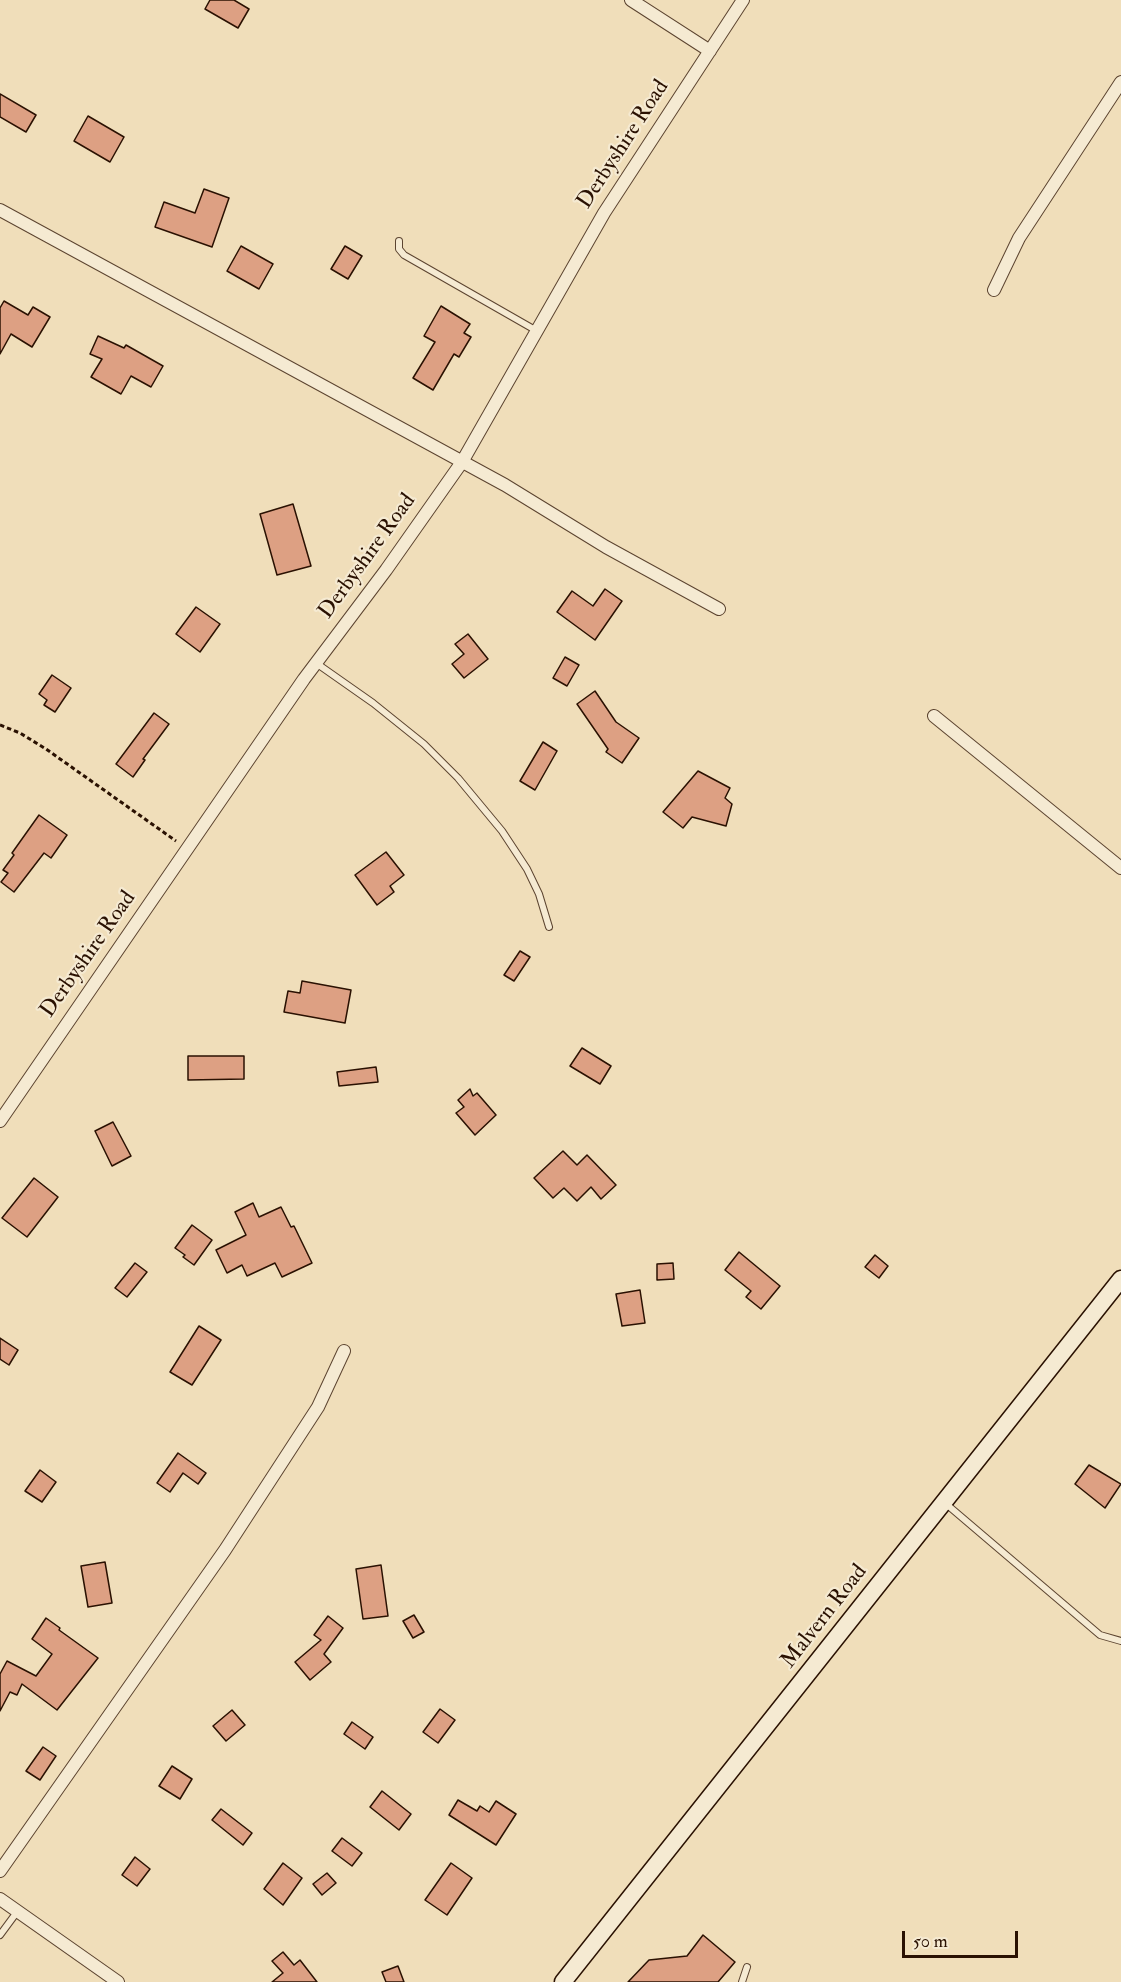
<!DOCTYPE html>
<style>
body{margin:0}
#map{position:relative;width:1121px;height:1982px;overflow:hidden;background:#f0deba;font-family:"IM FELL Double Pica",serif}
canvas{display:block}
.scale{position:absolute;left:902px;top:1931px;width:116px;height:27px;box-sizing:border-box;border:3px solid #2a1102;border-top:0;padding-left:8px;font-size:18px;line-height:21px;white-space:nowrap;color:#2a1102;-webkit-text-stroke:4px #f5ead2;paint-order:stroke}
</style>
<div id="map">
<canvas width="1121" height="1982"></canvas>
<div class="scale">50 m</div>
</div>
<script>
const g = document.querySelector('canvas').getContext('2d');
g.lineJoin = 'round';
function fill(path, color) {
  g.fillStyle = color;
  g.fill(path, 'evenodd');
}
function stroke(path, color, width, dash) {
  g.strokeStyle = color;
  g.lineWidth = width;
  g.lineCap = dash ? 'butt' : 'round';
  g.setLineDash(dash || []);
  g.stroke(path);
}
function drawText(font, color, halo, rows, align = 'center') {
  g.font = font + ' "IM FELL Double Pica",serif';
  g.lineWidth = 4.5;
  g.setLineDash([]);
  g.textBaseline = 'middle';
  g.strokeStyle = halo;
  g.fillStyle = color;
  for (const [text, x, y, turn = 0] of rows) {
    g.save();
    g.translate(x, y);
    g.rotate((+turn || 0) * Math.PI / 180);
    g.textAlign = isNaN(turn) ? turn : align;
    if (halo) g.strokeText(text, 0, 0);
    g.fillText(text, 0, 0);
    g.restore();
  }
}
const building = new Path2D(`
 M210,0H234L249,9L238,28L205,9Z
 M0,94L36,115L26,132L0,117Z
 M88,116L124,137L110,162L74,141Z
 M204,189L229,198L212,247L155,227L164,202L195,213Z
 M241,246L273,264L259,289L227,271Z
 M345,246L362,256L348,279L331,269Z
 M4,301L28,315L33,307L50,317L32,347L11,334L0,354V308Z
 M441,306L470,324L464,333L471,337L459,357L454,354L433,390L413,378L435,342L424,336Z
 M98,336L124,348L126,345L163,366L151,387L131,376L121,394L91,377L102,359L90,354Z
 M293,504L311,566L277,575L260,514Z
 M605,589L622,601L595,640L557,612L572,591L593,606Z
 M196,607L220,624L200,652L176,634Z
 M468,634L488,659L464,678L452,664L464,654L455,644Z
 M565,657L579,665L567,686L553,678Z
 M52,675L71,688L55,712L44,705L47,700L39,694Z
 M595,691L616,722L639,738L622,763L606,752L608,749L577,704Z
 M154,713L169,724L143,759L145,760L133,777L116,764Z
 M543,742L557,751L535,790L520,781Z
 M698,771L730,788L725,798L732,804L726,826L692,817L683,828L663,812Z
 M39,815L67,835L51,858L44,853L14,892L1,882L8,873L3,870L14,855L12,853Z
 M386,852L404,875L390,886L394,892L377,905L355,875Z
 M520,951L530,957L514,981L504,975Z
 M302,981L351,990L345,1023L284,1012L288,991L300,993Z
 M582,1048L611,1066L600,1084L570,1066Z
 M188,1056H244V1079L188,1080Z
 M376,1067L378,1082L339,1086L337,1072Z
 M470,1089L473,1096L477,1093L496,1115L475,1135L456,1113L464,1107L458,1100Z
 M113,1122L131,1156L112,1166L95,1131Z
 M563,1151L577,1165L587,1155L616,1185L601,1199L591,1187L577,1201L564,1188L553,1198L534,1178Z
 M34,1178L58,1197L27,1237L2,1218Z
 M253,1203L259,1217L281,1207L291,1227L294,1226L312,1263L282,1277L275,1263L247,1276L242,1265L227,1273L216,1250L246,1235L235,1212Z
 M192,1225L212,1240L194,1265L183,1257L185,1255L175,1248Z
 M739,1252L780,1286L761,1309L746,1297L751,1291L725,1270Z
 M875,1255L888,1266L879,1278L865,1267Z
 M135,1263L147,1272L127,1297L115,1288Z
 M673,1263L674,1279L657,1280V1264Z
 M640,1290L645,1323L622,1326L616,1294Z
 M199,1326L221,1340L192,1385L170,1372Z
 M0,1338L18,1350L9,1365L0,1359Z
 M178,1453L206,1473L198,1484L183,1473L170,1492L157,1483Z
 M1089,1465L1121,1484L1105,1508L1075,1484Z
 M40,1470L56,1482L42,1502L25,1491Z
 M105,1562L112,1603L88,1607L81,1566Z
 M381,1565L388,1616L363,1619L356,1569Z
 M414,1615L424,1632L413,1638L403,1621Z
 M328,1616L343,1628L324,1654L331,1662L310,1680L295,1662L321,1640L314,1635Z
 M46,1618L60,1628L59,1630L98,1658L57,1710L22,1684L17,1695L10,1692L0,1711V1674L7,1661L36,1676L52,1654L32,1639Z
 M440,1709L455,1720L438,1743L423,1732Z
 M232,1710L245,1725L226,1741L213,1726Z
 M352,1722L373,1737L365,1749L344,1734Z
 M43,1747L56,1756L40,1780L26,1771Z
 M172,1766L192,1779L180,1799L159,1786Z
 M382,1791L411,1814L399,1830L370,1807Z
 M458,1800L477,1811L480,1806L489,1812L496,1801L516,1814L496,1845L449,1815Z
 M221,1809L252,1833L243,1845L212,1820Z
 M342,1838L362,1853L352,1866L332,1851Z
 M135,1857L150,1869L137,1886L122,1875Z
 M283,1863L302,1878L283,1905L264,1889Z
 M451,1863L472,1878L447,1915L425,1900Z
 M327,1873L336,1883L322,1895L313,1884Z
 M703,1935L735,1962L718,1982H628L649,1960L687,1956Z
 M283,1952L294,1965L300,1960L317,1982H272L283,1973L272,1961Z
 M398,1966L404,1982H386L382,1972Z`);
const path = new Path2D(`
 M0,725L20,733L46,749L176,841`);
const service = new Path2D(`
 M399,241V249L404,255L537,331
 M316,663L373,703L424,744L458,778L502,831L527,869L539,894L549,927
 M945,1503L1100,1635L1121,1641
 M0,1935L17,1912
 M742,1982L747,1967`);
const minor = new Path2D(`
 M631,0L710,51
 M0,210L505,485L606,547L719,609
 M994,290L1019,238L1121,82
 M934,716L1121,868
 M0,1121L304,679L386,570L462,462L604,213L743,0
 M0,1871L225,1550L318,1407L344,1351
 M0,1899L118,1982`);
const secondary = new Path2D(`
 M563,1982L1121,1279`);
const streetNames = [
 ["Derbyshire Road",624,145,-57],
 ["Derbyshire Road",368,557,-54],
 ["Derbyshire Road",89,955,-55],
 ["Malvern Road",825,1617,-52]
];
fill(building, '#dda083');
stroke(building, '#2a1102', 1.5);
stroke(service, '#5c4430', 8);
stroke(minor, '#5c4430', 14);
stroke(secondary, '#2a1102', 19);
stroke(path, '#2a1102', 3, [4.5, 3]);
stroke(service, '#f5ead2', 6);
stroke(minor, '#f5ead2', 12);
stroke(secondary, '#f5ead2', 16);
drawText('22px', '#2a1102', '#f5ead2', streetNames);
</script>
